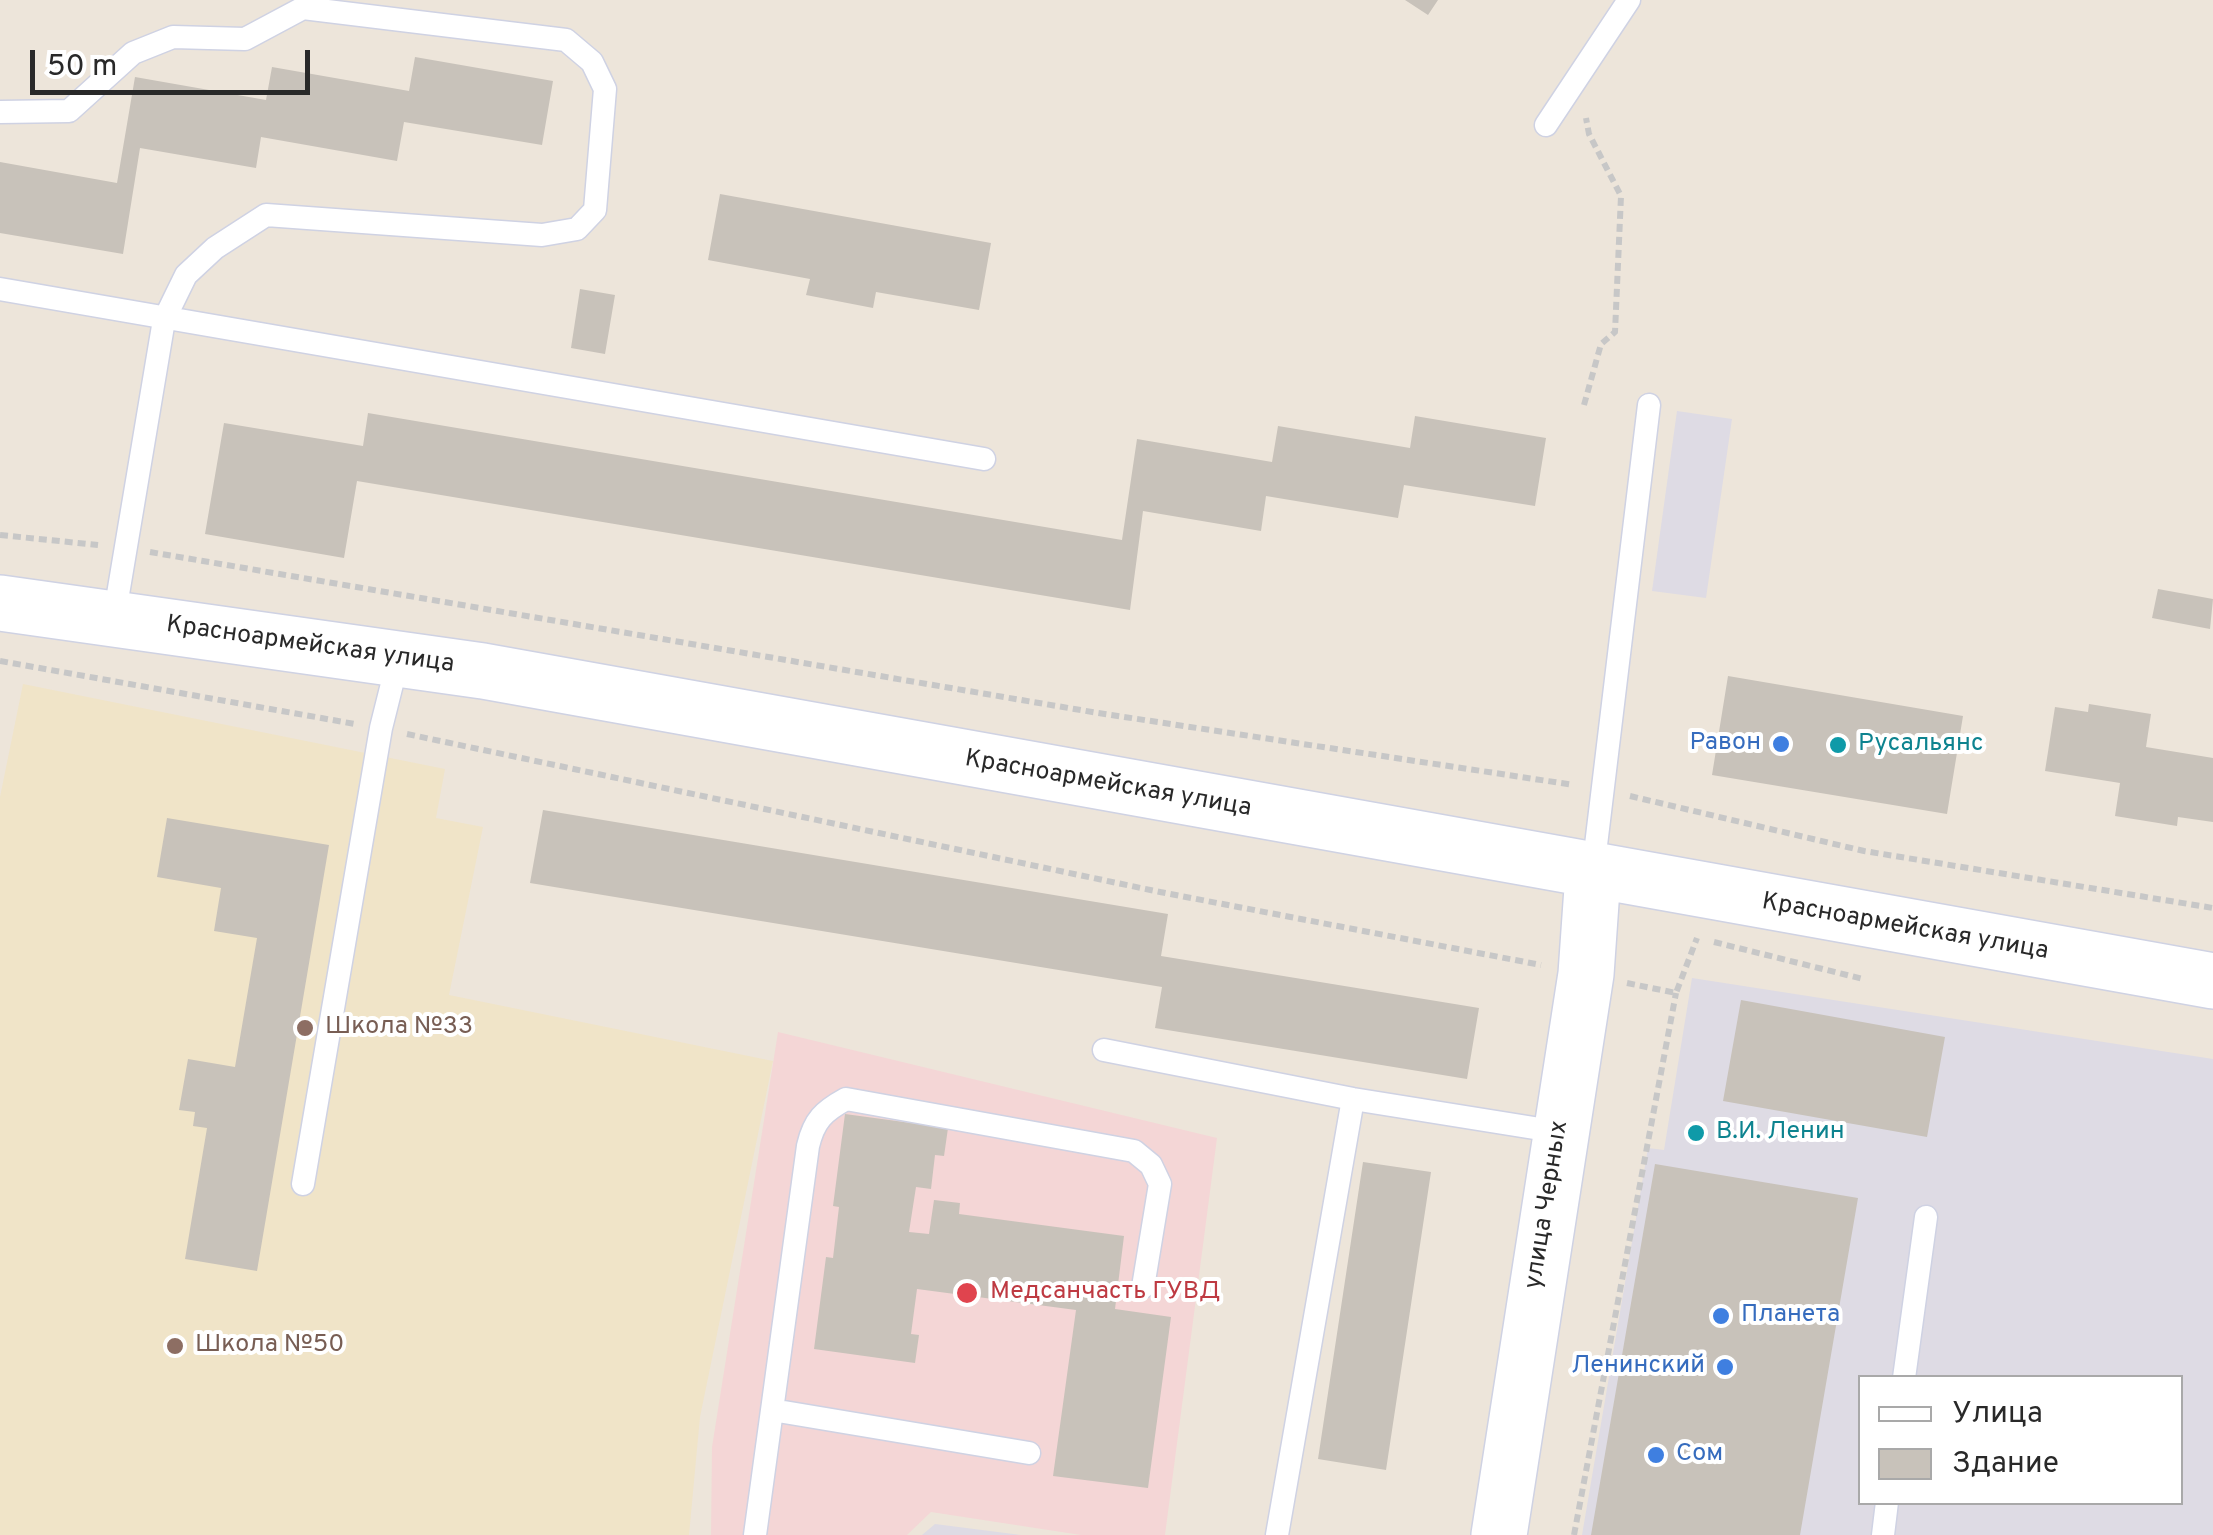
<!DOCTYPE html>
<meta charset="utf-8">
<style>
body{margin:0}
#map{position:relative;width:2213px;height:1535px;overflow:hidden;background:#ede5da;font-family:Overpass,sans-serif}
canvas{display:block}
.legend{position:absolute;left:1858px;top:1375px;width:325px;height:130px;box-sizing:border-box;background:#fff;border:2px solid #a9a9a9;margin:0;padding:12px 18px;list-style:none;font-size:30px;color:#292929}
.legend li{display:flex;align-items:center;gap:20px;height:50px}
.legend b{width:50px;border:2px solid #a9a9a9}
.scale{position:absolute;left:30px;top:50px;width:280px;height:45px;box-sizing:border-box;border:5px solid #292929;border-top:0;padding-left:12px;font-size:30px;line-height:35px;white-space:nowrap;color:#292929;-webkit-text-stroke:8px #fff;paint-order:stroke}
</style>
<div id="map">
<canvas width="2213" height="1535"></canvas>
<ul class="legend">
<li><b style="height:12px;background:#fff"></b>Улица</li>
<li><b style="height:28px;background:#c8c2ba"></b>Здание</li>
</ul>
<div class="scale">50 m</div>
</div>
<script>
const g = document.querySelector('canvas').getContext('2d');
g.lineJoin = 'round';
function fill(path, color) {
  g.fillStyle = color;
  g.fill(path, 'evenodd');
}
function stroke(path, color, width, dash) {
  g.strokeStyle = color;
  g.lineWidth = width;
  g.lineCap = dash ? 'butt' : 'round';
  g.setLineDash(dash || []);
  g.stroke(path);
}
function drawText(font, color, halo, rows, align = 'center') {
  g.font = font + ' Overpass,sans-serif';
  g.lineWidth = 8;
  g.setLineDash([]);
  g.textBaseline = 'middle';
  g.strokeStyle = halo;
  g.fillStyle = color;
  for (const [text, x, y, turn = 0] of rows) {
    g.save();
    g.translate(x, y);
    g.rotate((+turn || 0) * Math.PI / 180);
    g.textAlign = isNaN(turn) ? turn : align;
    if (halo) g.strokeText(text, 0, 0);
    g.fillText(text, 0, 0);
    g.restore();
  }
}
const industrial = new Path2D(`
 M1677,411L1732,419L1706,598L1652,591Z
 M1692,978L2213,1059V1535H1582L1648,1148L1664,1150ZM1860,1378H2180V1502H1860Z
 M935,1524L1021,1535H922Z`);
const education = new Path2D(`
 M23,684L445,769L436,818L483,827L449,995L773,1061L700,1417L689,1535H0V797Z`);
const medical = new Path2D(`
 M778,1032L1217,1138L1165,1535H1081L931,1512L907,1535H711L712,1447Z`);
const building = new Path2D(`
 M1405,0H1438L1428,15Z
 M415,57L553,81L542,145L404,122L397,161L261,137L256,168L140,148L123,254L0,233V162L117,183L135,77L266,100L272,67L409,91Z
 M720,194L991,243L979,310L876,292L873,308L806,295L810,279L708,260Z
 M580,289L615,295L605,354L571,348Z
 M368,413L1122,540L1137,439L1272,462L1278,426L1410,448L1415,416L1546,438L1535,506L1404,485L1398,518L1266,496L1261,531L1143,511L1130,610L357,481L344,558L205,534L224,423L363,446Z
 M2158,589L2213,599L2210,629L2152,618Z
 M1728,676L1963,716L1947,814L1712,775Z
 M2089,704L2151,714L2146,747L2213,758V822L2178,817L2177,826L2115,816L2120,783L2045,771L2055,707L2088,712Z
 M543,810L1168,914L1161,956L1479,1008L1467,1079L1155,1028L1162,987L530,883Z
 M167,818L329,845L257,1271L185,1259L207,1128L193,1126L195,1112L179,1110L188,1059L235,1067L257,938L214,931L221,888L157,877Z
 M1741,1000L1945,1037L1927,1137L1723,1101Z
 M845,1114L948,1128L944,1156L935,1155L931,1189L916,1187L909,1232L929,1234L934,1200L960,1203L959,1214L1124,1236L1115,1309L1171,1317L1148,1488L1053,1476L1076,1310L917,1289L911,1334L919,1335L915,1363L814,1349L826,1257L833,1258L839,1207L833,1206Z
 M1363,1162L1431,1172L1386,1470L1318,1459Z
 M1655,1164L1858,1198L1800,1535H1591Z`);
const path = new Path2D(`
 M1584,405L1601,344L1615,332L1621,196L1589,134L1586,118
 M0,535L98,545
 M150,552L1098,713L1574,785
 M0,661L355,724
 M407,734L1160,892L1541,965
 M1630,796L1864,851L2213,908
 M1714,942L1863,979
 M1627,983L1676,993L1697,938
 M1574,1535L1676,993`);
const lane = new Path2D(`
 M0,112L69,111L133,53L173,37L245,39L303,8L566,40L592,62L605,89L595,210L577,229L542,235L266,215L215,248L186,275L164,320L114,618
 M1546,125L1629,0
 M0,289L984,459
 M1593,870L1649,405
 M1104,1050L1353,1099L1559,1132
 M303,1184L381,728L398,660
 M1904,1378L1926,1217
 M772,1410L1029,1453
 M755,1535L808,1146C814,1120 824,1111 846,1099L1134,1151L1151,1165L1160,1184L1143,1287
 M1277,1535L1353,1099
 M1883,1535L1887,1502`);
const secondary = new Path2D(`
 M0,603L483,671L2213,981
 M1499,1535L1586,974L1593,874`);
const markers = [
 [1781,744,10,"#3f7fe0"],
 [1838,745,10,"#0f9aa8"],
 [305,1028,10,"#8d6e63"],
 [1696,1133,10,"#0f9aa8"],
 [967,1293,12,"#e0444e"],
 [1721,1316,10,"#3f7fe0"],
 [175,1346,10,"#8d6e63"],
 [1725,1367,10,"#3f7fe0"],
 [1656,1455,10,"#3f7fe0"]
];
const streetNames = [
 ["Красноармейская улица",310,646,8],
 ["Красноармейская улица",1108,785,10],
 ["Красноармейская улица",1905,928,10],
 ["улица Черных",1548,1205,-81]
];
const shopNames = [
 ["Равон",1761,744],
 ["Планета",1741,1316,"left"],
 ["Ленинский",1705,1367],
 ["Сом",1676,1455,"left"]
];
const cultureNames = [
 ["Русальянс",1858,745],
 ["В.И. Ленин",1716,1133]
];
const educationNames = [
 ["Школа №33",325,1028],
 ["Школа №50",195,1346]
];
const healthNames = [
 ["Медсанчасть ГУВД",990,1293]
];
fill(industrial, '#dedbe4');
fill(education, '#f0e4c8');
fill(medical, '#f4d6d6');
fill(building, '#c8c2ba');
stroke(lane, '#cfd2e3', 25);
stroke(secondary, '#cfd2e3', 58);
stroke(path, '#c7c7c7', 6, [8, 5]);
stroke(lane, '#fff', 22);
stroke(secondary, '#fff', 55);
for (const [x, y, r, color] of markers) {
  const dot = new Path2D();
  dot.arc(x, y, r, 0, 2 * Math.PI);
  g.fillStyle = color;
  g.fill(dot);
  stroke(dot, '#fff', 4);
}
drawText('25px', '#292929', '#fff', streetNames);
drawText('25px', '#366cbe', '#fff', shopNames, 'right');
drawText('25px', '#0d838f', '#fff', cultureNames, 'left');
drawText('25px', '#785e54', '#fff', educationNames, 'left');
drawText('25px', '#be3a42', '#fff', healthNames, 'left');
</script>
